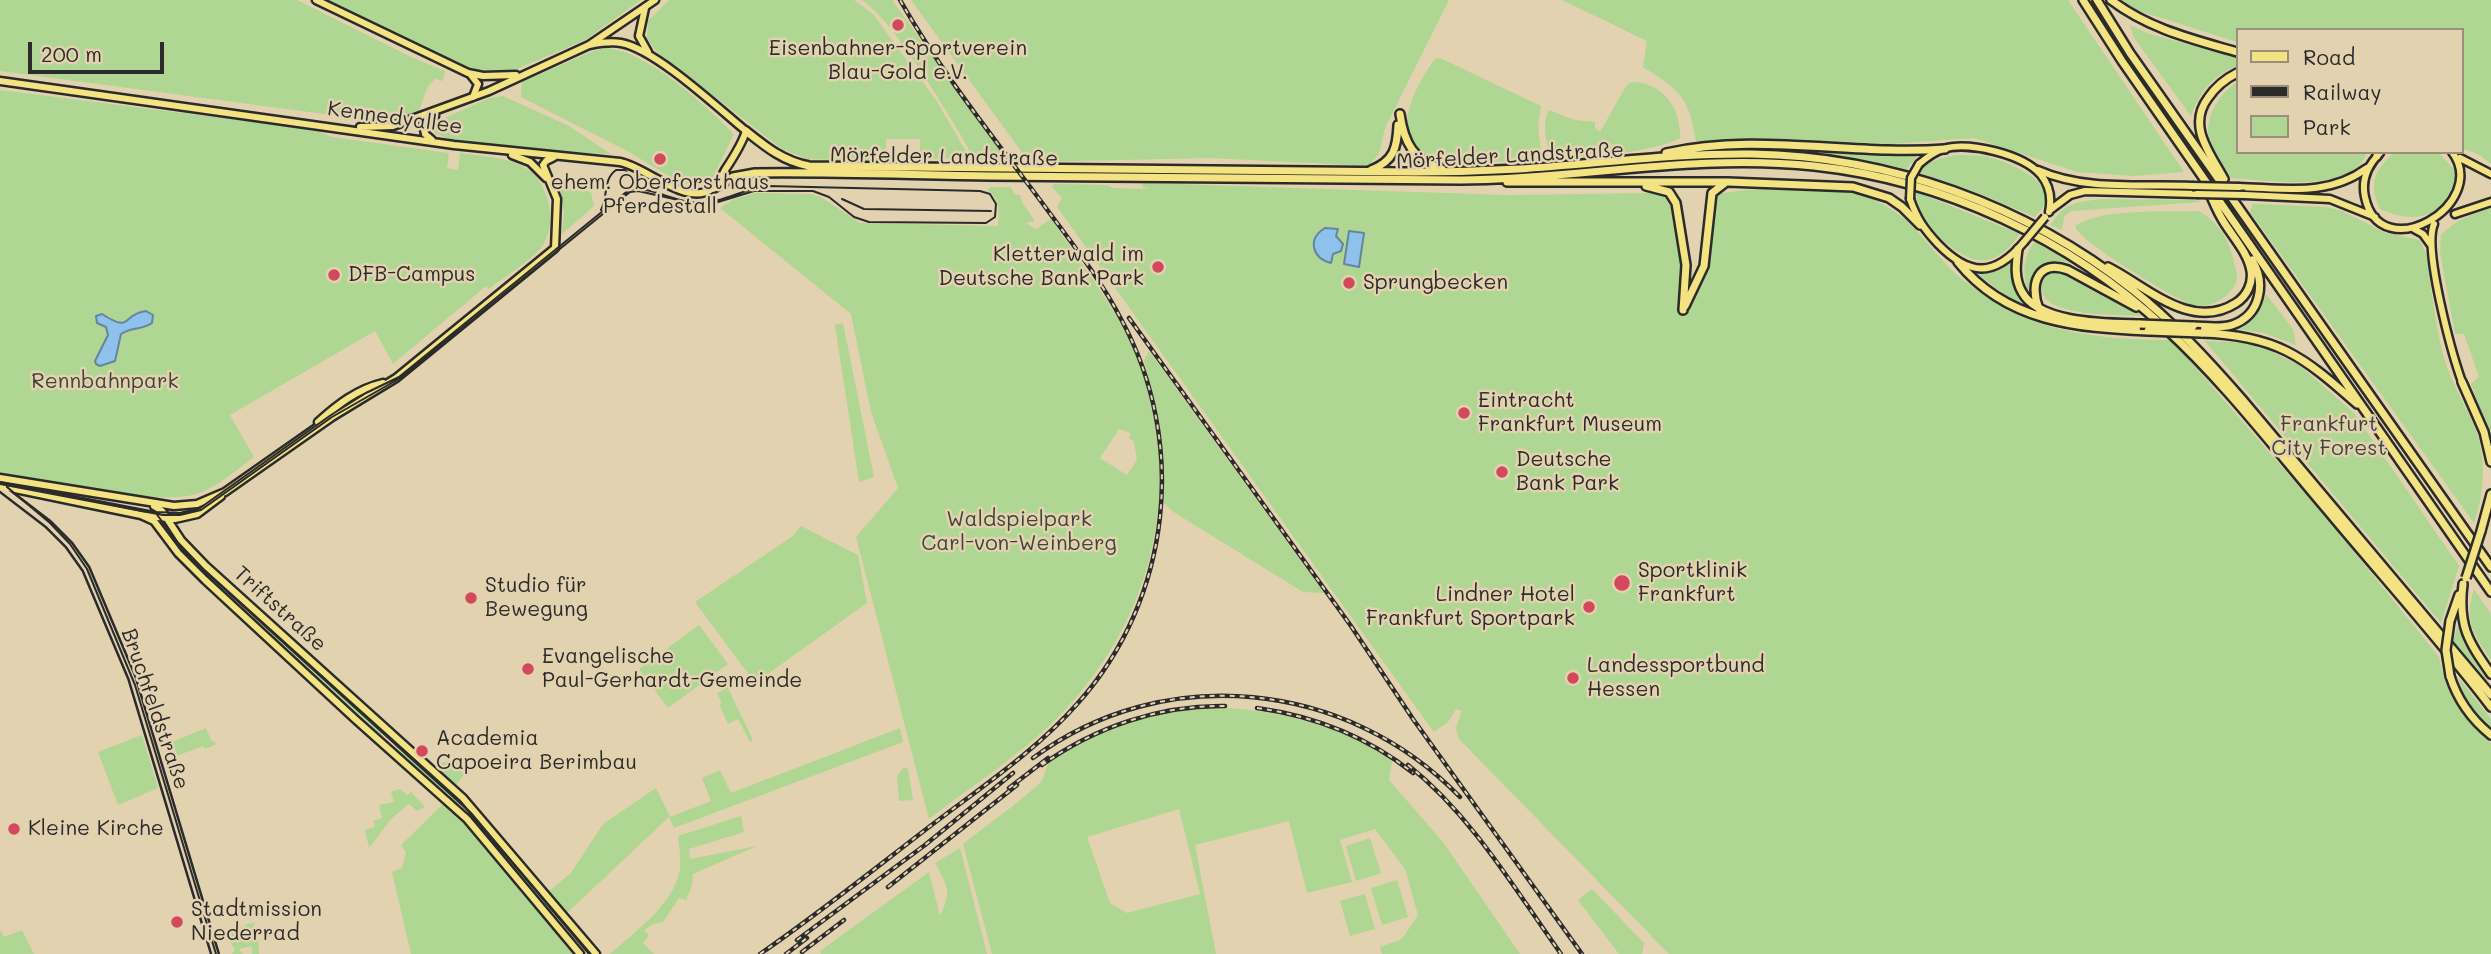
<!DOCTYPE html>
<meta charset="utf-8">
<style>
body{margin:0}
#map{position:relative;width:2491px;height:954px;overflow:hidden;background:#e3d2af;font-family:Mali,sans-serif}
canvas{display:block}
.legend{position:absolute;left:2236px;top:28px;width:228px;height:126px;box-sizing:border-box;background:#e3d2af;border:2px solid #998f7a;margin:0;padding:9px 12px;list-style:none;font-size:21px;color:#2b2b2b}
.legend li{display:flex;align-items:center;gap:14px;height:35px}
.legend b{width:35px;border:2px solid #998f7a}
.scale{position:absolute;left:28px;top:42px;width:136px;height:32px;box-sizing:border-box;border:4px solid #2b2b2b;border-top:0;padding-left:9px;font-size:21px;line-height:24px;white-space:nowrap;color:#2b2b2b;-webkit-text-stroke:5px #e3d2af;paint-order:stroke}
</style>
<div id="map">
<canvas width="2491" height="954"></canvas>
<ul class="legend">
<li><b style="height:9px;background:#f4e382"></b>Road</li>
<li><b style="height:9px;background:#2b2b2b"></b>Railway</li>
<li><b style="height:19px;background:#afd692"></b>Park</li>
</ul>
<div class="scale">200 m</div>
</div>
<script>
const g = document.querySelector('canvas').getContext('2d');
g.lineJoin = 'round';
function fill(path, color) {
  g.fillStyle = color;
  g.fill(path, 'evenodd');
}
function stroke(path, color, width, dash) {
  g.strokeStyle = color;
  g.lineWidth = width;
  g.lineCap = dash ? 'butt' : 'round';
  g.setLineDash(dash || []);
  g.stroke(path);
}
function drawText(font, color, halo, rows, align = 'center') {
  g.font = font + ' Mali,sans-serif';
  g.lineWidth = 5;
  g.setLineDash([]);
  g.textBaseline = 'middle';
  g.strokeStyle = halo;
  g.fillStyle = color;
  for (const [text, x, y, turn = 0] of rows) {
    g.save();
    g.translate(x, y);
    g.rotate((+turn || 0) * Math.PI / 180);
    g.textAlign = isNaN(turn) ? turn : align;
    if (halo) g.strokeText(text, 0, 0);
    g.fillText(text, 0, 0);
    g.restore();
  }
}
const green = new Path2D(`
 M0,0H297L411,57L445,71L443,81L435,79C423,89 424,101 418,114L392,123L0,71Z
 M325,0H641L585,40L512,71L486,73L460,64Z
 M669,0H854L873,14L936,100L970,158L920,159V139H886V161L807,159L782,149L656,51L647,39L648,21Z
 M862,0H892L1009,161L976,162C956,126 935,92 912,58C897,37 883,15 862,0Z
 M911,0H1449L1385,128L1379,154L1368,166L1211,158L1029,162Z
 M1562,0H2068L2184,172L2134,176L2077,172L1974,138L1889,144L1795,139L1696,141C1689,97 1680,90 1643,67L1647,41Z
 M2122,0H2491V164L2478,154L2461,148V30H2237V42L2130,8Z
 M2130,25L2147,33L2237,58V66C2213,75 2199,93 2191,116L2134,38Z
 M606,48C647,51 705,105 734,134L712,179L693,185L679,182L627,151L521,97L522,82L593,51Z
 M1440,58L1541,106L1538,126L1542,161L1438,162C1383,150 1413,88 1435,59Z
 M1636,82C1665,85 1681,110 1680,138C1653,153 1581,158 1550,157C1547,142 1541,123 1549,110L1575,120L1595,122V128L1600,132L1625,88L1629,83Z
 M2237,82V152H2367C2353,195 2265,180 2231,178C2225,167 2212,152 2209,139C2204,118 2220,92 2237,82Z
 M0,90L285,126L319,132L332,137L449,153L447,168L458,170L460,153C501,159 540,157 549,206C552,220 550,236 541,248C529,262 504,277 489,289L486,286L393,364L375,331L230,415L254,457C236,470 219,486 199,493C161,508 45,480 0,472Z
 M503,96L569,126L611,154L525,150L449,139L430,131L429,127L434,123L489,98Z
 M1780,151L1917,156L1906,170L1841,158Z
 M2395,152H2438L2457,173L2458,192C2431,218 2416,224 2380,209C2368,184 2374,170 2395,152Z
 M1955,155C1965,155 1974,155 1983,156C2001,159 2046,176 2046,198C2046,205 2039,212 2035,217L1983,195L1918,172C1929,161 1940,158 1955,155Z
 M1143,183L1508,195L1655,193L1665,197L1668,195C1683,228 1685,267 1680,303L1690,307L1709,264L1716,194C1758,187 1807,185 1849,192C1867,194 1888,206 1902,217C1923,234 1937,257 1957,275C1974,289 1995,304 2015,313C2062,336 2121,340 2172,340L2338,532L2439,657C2446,694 2462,719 2491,743V954H1669L1459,739L1456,728L1462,711L1456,709L1448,722L1434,732L1428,724L1057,207L1062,198L1052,187L1054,184L1108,185L1113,188L1150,189L1142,187Z
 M558,187L591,192L594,206L562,234L564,212Z
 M991,187H1011L1015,195H1020L1022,202L1035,221L1026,223L1036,229L1051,219C1081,263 1114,306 1136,354C1144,371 1148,392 1152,410C1177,523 1139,635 1058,717C1022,754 970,787 929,819L856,537L898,488L871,412L851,314L720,208L734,199L756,193L810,194L821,197L860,223L998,226C999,212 1001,198 987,190ZM1119,429L1131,433L1129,438L1134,442L1137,460L1127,475L1100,458Z
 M1914,191L2020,234C2011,246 2001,258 1986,260C1963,264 1930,231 1921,212C1918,205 1917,198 1914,191Z
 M2100,199L2196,200L2201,202L2071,211L2064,217L2062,230L2051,225C2064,202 2075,203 2100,199Z
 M2253,204L2326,207L2342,211L2386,233L2420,240L2426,254C2431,287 2435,322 2443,355C2450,379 2462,400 2473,423C2487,455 2485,491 2474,523L2250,212Z
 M2491,208V438L2471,384L2479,377L2464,334H2455L2440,252L2441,235C2455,220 2472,214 2491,208Z
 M2199,211C2219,223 2230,240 2234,263C2235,268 2238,274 2237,279C2233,297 2208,311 2190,304C2171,296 2079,242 2075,226C2104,207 2164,213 2199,211Z
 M2035,242L2074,264C2049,256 2033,266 2028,292C2023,274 2022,256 2035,242Z
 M2011,262C2011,281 2017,291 2028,307L2009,297L1974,272L1998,271Z
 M2059,272L2090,285L2142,316C2121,315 2038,317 2042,287C2042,281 2045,277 2050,273Z
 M2266,294L2293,329L2296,345L2264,333L2236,329C2251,321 2262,311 2266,294Z
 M843,323L874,477L859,482L835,325Z
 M2205,341L2253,343L2299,365L2354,413L2459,566L2441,623Z
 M1149,351L1324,593L1303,592L1172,511L1164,503L1161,437L1144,361Z
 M801,526L858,555L867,603L755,683L695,602L793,536Z
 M169,529L196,561L241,601L240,607L182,552L166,530Z
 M2474,589L2491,614V660C2473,633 2464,622 2474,589Z
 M251,610L325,679L322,682L252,618Z
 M699,625L728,664L668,708L639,669Z
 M2458,625L2464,644L2491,685L2453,641Z
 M2458,677L2491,719V727C2474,713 2464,698 2458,677Z
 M327,680L377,726L383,733L380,735L324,683Z
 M725,682L753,740L750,742L738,719L728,724L720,706L721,702L717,693L724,690L721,684Z
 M1229,708C1288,713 1342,726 1392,761L1389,780L1443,842L1520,954H1382L1380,947L1402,939L1418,915L1405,869L1375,829L1340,840L1352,882L1307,893L1289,821L1195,845L1216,954H992L963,844C988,824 1016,805 1039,784C1046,777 1044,767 1051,761C1099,722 1169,708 1229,708ZM1179,809L1200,894L1127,913L1110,903L1087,837Z
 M206,728L211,740L217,744L205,749L203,746L171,758L170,756L176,752L172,742Z
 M900,728L903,742L674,828L669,817L567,913L549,891L571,873L603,824L656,788L670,817L711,801L702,778L720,770L731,793Z
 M142,735L158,788L118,805L98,752Z
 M397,745L450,790L445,795L392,749Z
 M462,758L471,767L456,785L436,769L441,763Z
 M904,767L908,769L913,800L899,801L897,776Z
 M400,789L407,795L411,792L425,807L417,811L409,804L391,819L369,848L365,830L375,827L373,821L382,818L379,805L394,802L391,792Z
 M452,792L474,814L554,910L551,913L468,815L448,796Z
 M442,805L446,806L468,827L573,954H411L392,872L402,868L406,853L401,845Z
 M741,816L744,832L689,849L690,859L757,846L693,874L692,886L686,900L679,898L663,922L653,924L644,930L649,935L643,943L654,954H610C634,933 675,903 680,869C681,858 679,846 678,836Z
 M1370,838L1381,873L1356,881L1346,846Z
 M960,848L987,954H821L820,951L929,872L940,916C952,891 948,887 935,863Z
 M1397,880L1408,917L1382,925L1371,888Z
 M1592,889L1644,943L1642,954H1619L1578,900Z
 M1365,894L1375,929L1350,936L1340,901Z
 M254,923L253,934H258L259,954H252V946L239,949L243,954H232L235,950L230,941L232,939L226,931L236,926L237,928L246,926V924Z
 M0,930L4,937L22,930L34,954H0Z`);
const water = new Path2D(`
 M1325,228L1338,229L1336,236L1343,244L1341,251L1333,254L1331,263C1312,258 1307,239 1325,228Z
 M1349,231L1364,233L1359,267L1344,264Z
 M146,311L153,315L152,323C143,330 131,327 121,334L115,361L100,366L96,364L95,361L108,335L106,327L97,323L96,316L102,314C133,334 121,314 146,311Z`);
const minor = new Path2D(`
 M1,488L48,524L69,545L86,569L132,678L215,954`);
const major = new Path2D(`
 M316,0L468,73L483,76L516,75
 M645,8L639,36L648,52
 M470,74L478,84L473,97
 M0,81L454,145L620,162C647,167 687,208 713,188C718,184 722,176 725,170C733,158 742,144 746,131C717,107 655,49 621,43C610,41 600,43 589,45
 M360,127L393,126L489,91L589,45L655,0
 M432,140L425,134L423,125L435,116
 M2380,153C2368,165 2361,179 2365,197C2380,269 2491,204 2452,152
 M512,155L530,162L546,178
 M2460,158L2491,174
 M1919,164C1926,158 1934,152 1943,149C1968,141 2023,154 2041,175C2050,186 2052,198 2049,212
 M2038,170C2085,191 2141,184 2192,186
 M2239,187C2284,188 2328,197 2367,168
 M2245,195L2330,199L2375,217
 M1910,199C1917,219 1924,229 1938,244C1969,276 1994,278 2024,242
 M2050,210L2070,195L2085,191L2197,194
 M2455,214L2491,202
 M2434,224C2423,249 2452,354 2462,382
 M2414,229L2423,234L2431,245
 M318,422C337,405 357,389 383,383
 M0,478L174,506L197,504L225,492L332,417L396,378L555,248L557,199L543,165L546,161L554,157
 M0,486L141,515L175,519L197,514L221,496
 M154,506L162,511L181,540L206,566L463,798L596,954
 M141,515L154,521L178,553L205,580L355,719L467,819L580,954`);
const highway = new Path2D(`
 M2083,0L2122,61L2491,592
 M2097,0L2130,53L2491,567
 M2111,0C2149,29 2192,39 2237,52
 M1400,114C1404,143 1414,161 1442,169
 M746,131C766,147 783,161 809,166L1413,172C1449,172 1484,171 1519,169C1597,164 1674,153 1752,154C1889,156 2026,205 2133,290C2173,322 2208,360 2242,399L2491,695
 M1666,153C1758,132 1852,156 1945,149
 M2377,156L2378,152
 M1371,170C1394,161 1397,148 1398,125
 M2224,179C2210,153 2187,126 2208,98C2216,86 2225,79 2237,73
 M1507,182H1728L1853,187L1889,198L1902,207L1920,225
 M1646,186L1669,192L1676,203L1686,265L1683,310
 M714,188L733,177L755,173C833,172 912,175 990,176C1147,178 1304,180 1461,180C1579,179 1696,153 1814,166C1944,180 2070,239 2165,328C2225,383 2275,449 2328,511C2382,576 2440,640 2491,707
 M2018,249C2016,264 2014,278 2022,292C2039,324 2109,323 2140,324
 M1958,262C2006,322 2077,328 2148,331
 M2108,267C2146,286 2191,332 2236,303C2247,296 2253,283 2251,271C2248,252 2231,235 2222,219C2216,209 2212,199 2208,189
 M1685,306L1704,266L1712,193L1725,183
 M2039,309C2029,284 2038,259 2068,270L2136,307
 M2193,326C2206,326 2220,329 2232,325C2261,315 2266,283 2252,260
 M2201,333C2276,335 2303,356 2357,404
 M2462,382L2484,432L2491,462
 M2481,531L2491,494
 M2463,584C2458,626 2468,641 2491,674
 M2450,621L2459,595
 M2450,676C2458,701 2471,719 2491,735`);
const tram = new Path2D(`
 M842,199L864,209L991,211
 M601,210C608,197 603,179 616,170H625L632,177L631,187L625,194
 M0,482L156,512L180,513L200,508L331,415L366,393L399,377L630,189C653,187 676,203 699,203C723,203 744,188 768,186L980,191L990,194L996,204L995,217L986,223L869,222L854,217L829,197L813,191H754L718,202L701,205L638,191L630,192L402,377L332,417L201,510L180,515H163L0,484
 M7,487L50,523L70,544L87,569L135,685L216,954
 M155,512L184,551L209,575L471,813L589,954`);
const rail = new Path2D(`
 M1129,318L1351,626L1413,719L1582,954
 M1257,708C1314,716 1368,737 1413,773
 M1033,758C1164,661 1347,680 1460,797
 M1042,765C1095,727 1160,705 1225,706
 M1408,765C1472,816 1514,888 1561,954
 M1009,788L1048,758
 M888,887L1017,785
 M797,940L925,845L1013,773
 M802,952L844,920
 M760,954C818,914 873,870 929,827C980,788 1036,751 1078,703C1172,598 1188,442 1121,319C1100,278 1070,241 1043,204C993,137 941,72 900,0
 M786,954L807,938`);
const majorBridge = new Path2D(`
 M2192,186L2239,187
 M2197,194L2245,195
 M1910,199L1911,178L1919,164
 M2024,242L2045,217`);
const highwayBridge = new Path2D(`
 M2140,324L2193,326
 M2148,331L2201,333
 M2466,578L2481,531
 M2450,676L2446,650L2450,621`);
const markers = [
 [898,25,7,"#d1495b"],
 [660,159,7,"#d1495b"],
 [1158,267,7,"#d1495b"],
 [334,275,7,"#d1495b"],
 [1349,283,7,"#d1495b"],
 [1464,413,7,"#d1495b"],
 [1502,472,7,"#d1495b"],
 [1622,583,9,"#d1495b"],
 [471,598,7,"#d1495b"],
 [1589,607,7,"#d1495b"],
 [528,669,7,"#d1495b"],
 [1573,678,7,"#d1495b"],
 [422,751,7,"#d1495b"],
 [14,829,7,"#d1495b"],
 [177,922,7,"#d1495b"]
];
const poiNames = [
 ["Eisenbahner-Sportverein",898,49,"center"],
 ["Blau-Gold e.V.",898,73,"center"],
 ["ehem. Oberforsthaus",660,183,"center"],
 ["Pferdestall",660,207,"center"],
 ["Kletterwald im",1144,255,"right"],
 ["Deutsche Bank Park",1144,279,"right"],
 ["DFB-Campus",348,275],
 ["Sprungbecken",1363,283],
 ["Eintracht",1478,401],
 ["Frankfurt Museum",1478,425],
 ["Deutsche",1516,460],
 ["Bank Park",1516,484],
 ["Sportklinik",1638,571],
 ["Frankfurt",1638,595],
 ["Studio für",485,586],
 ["Bewegung",485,610],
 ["Lindner Hotel",1575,595,"right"],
 ["Frankfurt Sportpark",1575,619,"right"],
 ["Evangelische",542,657],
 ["Paul-Gerhardt-Gemeinde",542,681],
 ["Landessportbund",1587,666],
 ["Hessen",1587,690],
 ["Academia",436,739],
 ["Capoeira Berimbau",436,763],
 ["Kleine Kirche",28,829],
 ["Stadtmission",191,910],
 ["Niederrad",191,934]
];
const streetNames = [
 ["Kennedyallee",395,118,8],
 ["Mörfelder Landstraße",1510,156,-3],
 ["Mörfelder Landstraße",944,157,1],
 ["Triftstraße",280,609,42],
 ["Bruchfeldstraße",155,709,71]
];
const parkNames = [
 ["Rennbahnpark",105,382],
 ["Frankfurt",2329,425],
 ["City Forest",2329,449],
 ["Waldspielpark",1019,520],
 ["Carl-von-Weinberg",1019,544]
];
fill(green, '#afd692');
fill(water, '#8ec1eb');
stroke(water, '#66859e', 2);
stroke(minor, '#2b2b2b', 10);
stroke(major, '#2b2b2b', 11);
stroke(highway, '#2b2b2b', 12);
stroke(minor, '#e3d2af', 5);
stroke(major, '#f4e382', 6);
stroke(highway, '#f4e382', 7);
stroke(tram, '#2b2b2b', 2);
stroke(rail, '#2b2b2b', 4.5);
stroke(rail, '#e3d2af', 2, [5]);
stroke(majorBridge, '#2b2b2b', 11, []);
stroke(highwayBridge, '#2b2b2b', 12, []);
stroke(majorBridge, '#f4e382', 6);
stroke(highwayBridge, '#f4e382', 7);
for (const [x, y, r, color] of markers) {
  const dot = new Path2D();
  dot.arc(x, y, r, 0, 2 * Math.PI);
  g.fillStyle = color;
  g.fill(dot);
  stroke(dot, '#e3d2af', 2.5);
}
drawText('21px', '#2b2b2b', '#e3d2af', poiNames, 'left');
drawText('21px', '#2b2b2b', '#e3d2af', streetNames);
drawText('21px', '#3f453a', '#e3d2af', parkNames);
</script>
